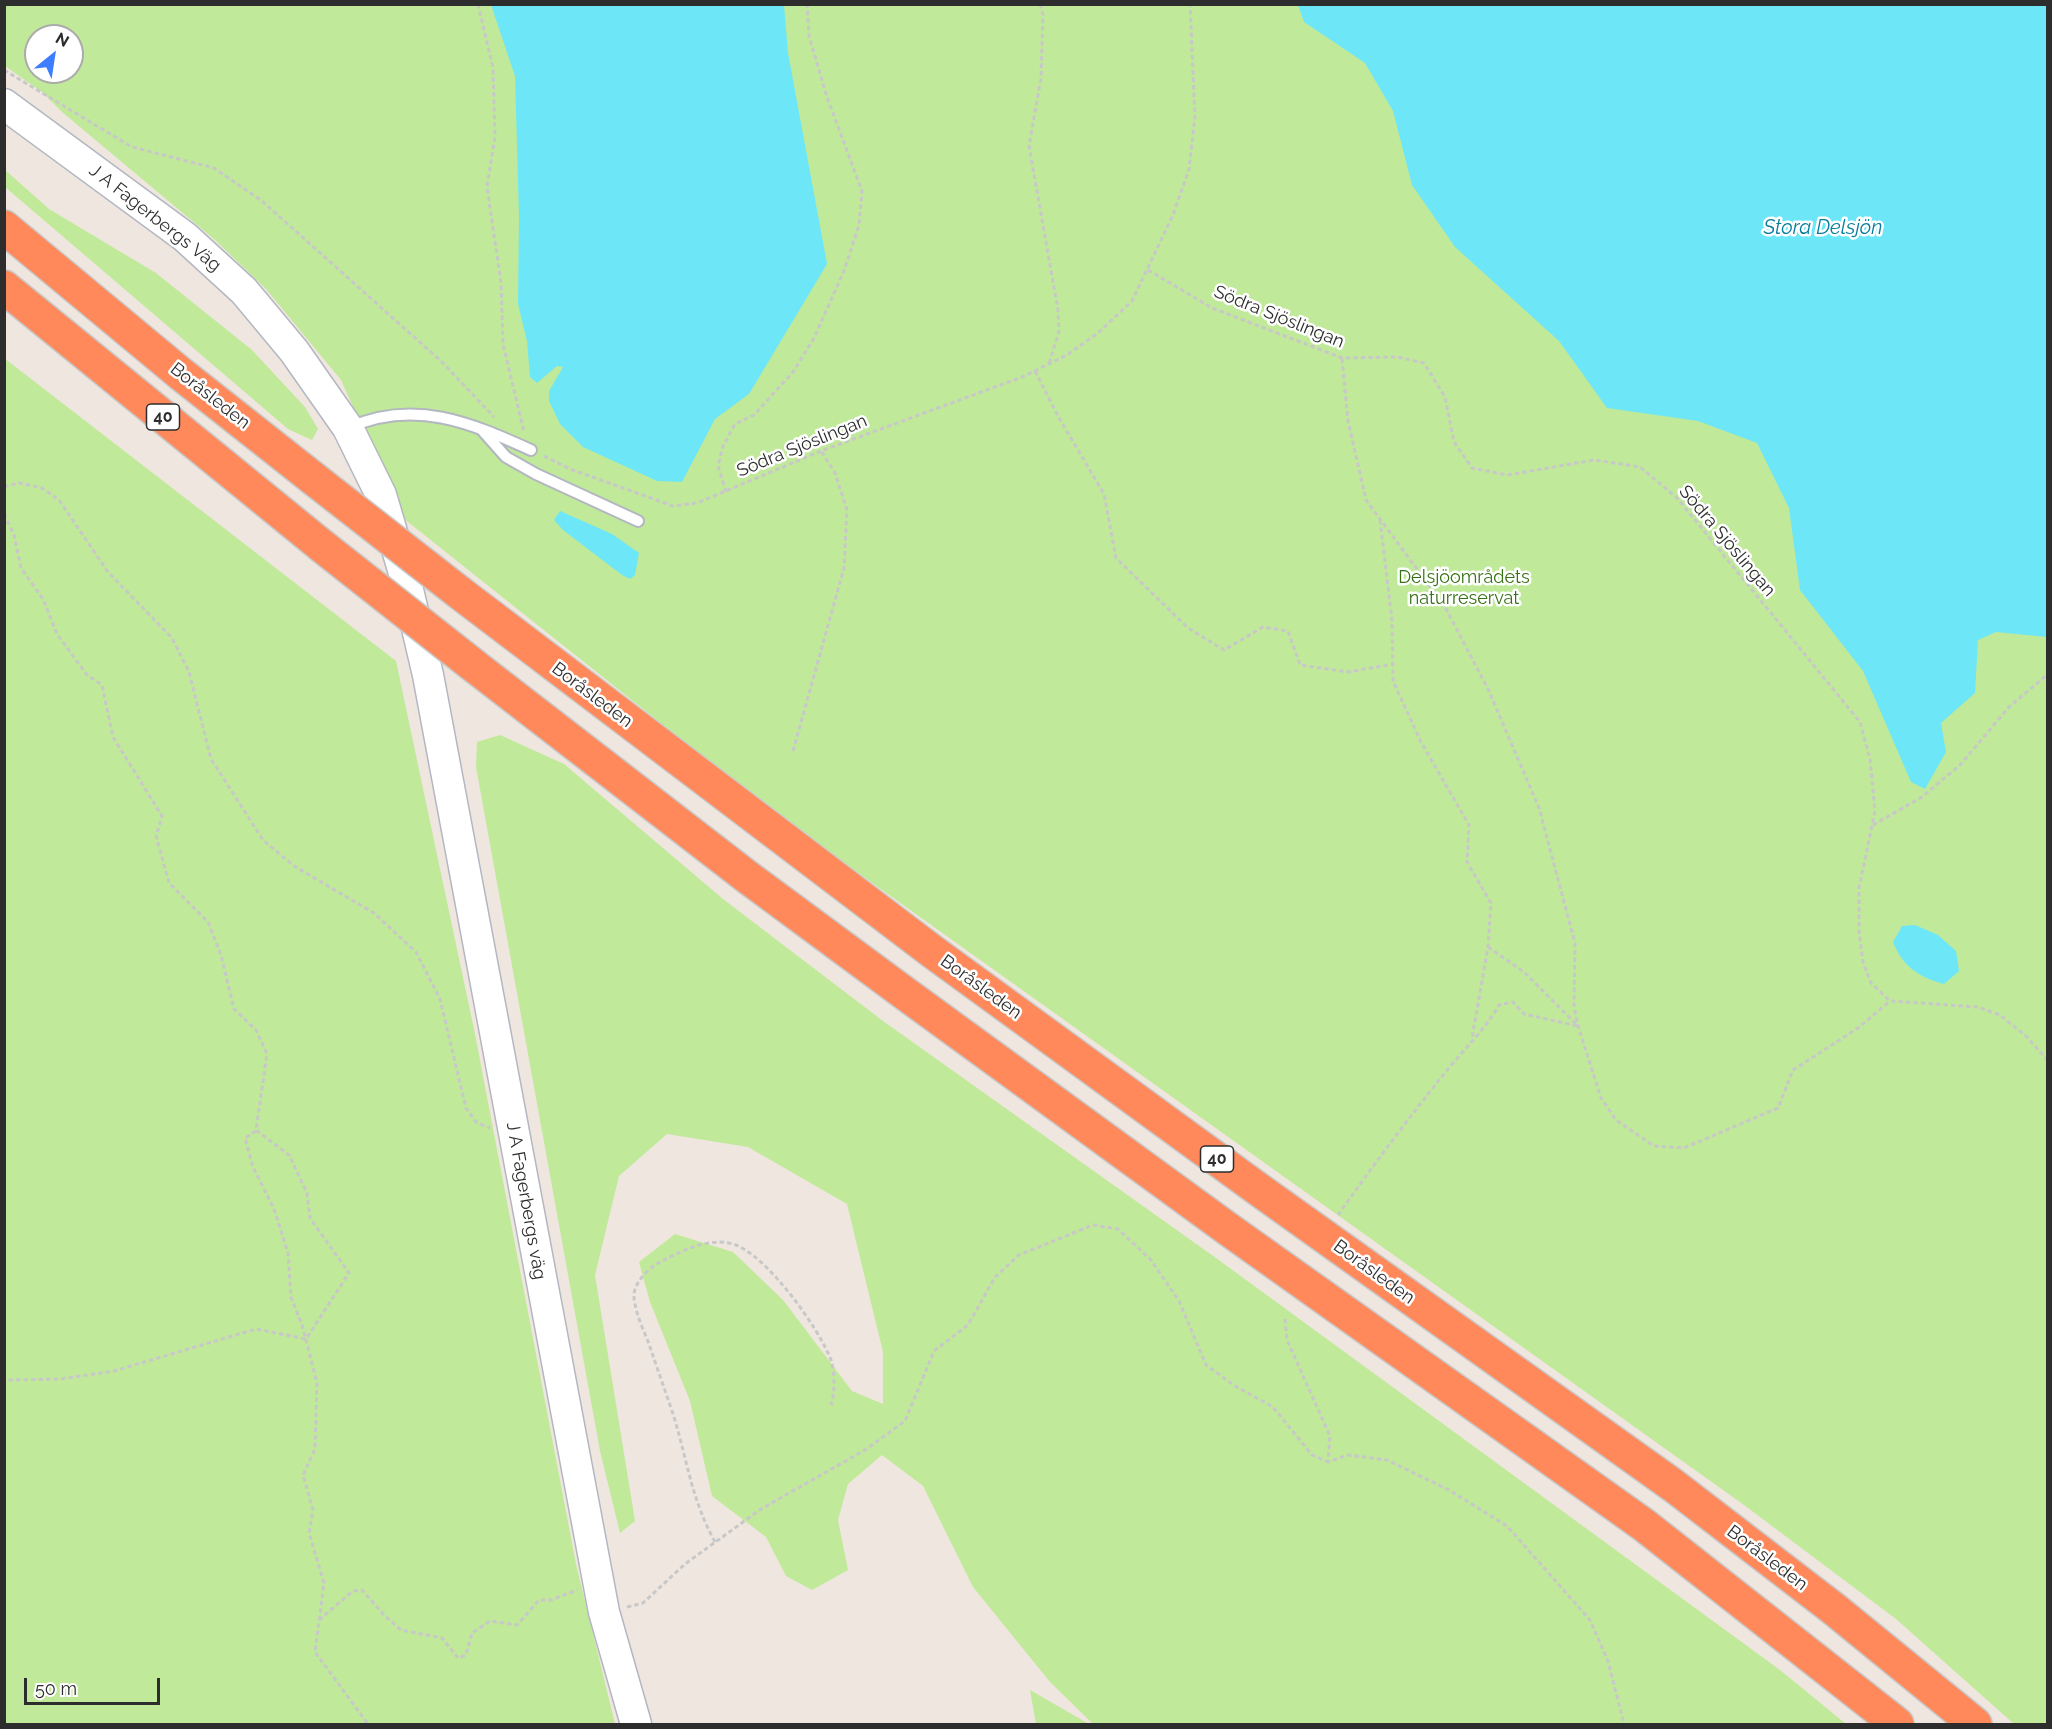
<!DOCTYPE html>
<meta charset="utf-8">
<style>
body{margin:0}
#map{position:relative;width:2052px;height:1729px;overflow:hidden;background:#efe6df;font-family:Raleway,sans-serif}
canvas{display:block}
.frame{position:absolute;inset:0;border:6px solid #2d2d2d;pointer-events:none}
.north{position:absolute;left:24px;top:24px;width:60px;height:60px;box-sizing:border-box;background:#fff;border:2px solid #ababab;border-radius:50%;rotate:30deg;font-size:16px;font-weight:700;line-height:24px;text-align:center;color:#2d2d2d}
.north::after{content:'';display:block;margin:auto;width:21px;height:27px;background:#3d7eff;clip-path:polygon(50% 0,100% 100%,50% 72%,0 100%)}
.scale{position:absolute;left:24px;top:1678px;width:136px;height:27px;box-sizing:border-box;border:3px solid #2d2d2d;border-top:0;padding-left:8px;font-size:18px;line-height:21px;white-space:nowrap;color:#2d2d2d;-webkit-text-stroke:4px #fff;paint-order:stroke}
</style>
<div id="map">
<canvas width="2052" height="1729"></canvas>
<div class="frame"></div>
<div class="north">N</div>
<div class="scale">50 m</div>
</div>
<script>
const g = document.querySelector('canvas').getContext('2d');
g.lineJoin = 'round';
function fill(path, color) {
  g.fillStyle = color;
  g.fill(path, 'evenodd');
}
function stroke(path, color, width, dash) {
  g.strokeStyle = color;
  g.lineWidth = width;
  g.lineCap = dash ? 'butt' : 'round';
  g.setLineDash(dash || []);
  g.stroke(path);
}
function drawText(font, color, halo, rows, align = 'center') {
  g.font = font + ' Raleway,sans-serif';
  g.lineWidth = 5;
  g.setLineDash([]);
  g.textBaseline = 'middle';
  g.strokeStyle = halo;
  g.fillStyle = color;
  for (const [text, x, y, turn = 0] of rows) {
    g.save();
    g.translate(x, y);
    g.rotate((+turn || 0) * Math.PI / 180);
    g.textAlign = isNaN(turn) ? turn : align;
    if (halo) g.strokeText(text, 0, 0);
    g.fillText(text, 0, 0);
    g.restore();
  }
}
const green = new Path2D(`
 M5,4L2047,5V1724H2014L1896,1619L1744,1505L770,810L403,518L341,380L266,289L215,240L62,112L42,92L5,66ZM36,36H72V72H36Z
 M4,169L49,209L156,273L252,350L305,407L318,429L312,440L288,429L5,187Z
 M4,358L396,661L475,1034L576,1564L615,1724H5Z
 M500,735L564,764L723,899L883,1021L1216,1258L1780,1670L1846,1724H1093L1050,1682L973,1587L923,1486L882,1455L848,1484L838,1520L848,1570L812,1590L786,1576L766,1537L712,1496L690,1401L650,1302L639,1262L675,1234L733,1252L783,1300L852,1391L883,1404V1352L847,1204L748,1147L667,1134L619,1176L595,1275L635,1521L620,1533L600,1451L476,767L477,742Z
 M1030,1690L1089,1724H1036Z`);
const water = new Path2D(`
 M491,5H784L788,53L827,264L749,394L715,419L682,482L657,481L583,447L560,424L549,401V391L563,367L557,366L537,383L530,377L527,341L518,304L519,216L515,76Z
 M1298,5H2047V637L1996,632L1978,640L1975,693L1941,723L1946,752L1925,789L1911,782L1863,671L1800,590L1789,508L1757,443L1698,421L1607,408L1559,341L1455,247L1412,185L1393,111L1365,63L1304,22Z
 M560,511L612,534L639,553L635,575L630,579L622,575L563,530L554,520Z
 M1915,925L1938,935L1956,951L1959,971L1944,984C1919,977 1903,967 1893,942L1902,926Z`);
const path = new Path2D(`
 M478,4L493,68L495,137L487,187L501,283L503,344L524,432
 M1040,4L1043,15L1041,78L1029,146L1058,310L1059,331L1049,364
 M4,70L132,147L214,168L262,201L442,362L494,417
 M1148,270L1212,308L1342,358L1397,357L1424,363L1445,397L1454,442L1472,468L1507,475L1595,460L1640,467L1677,498L1860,722L1870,759L1875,811L1859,888V932L1863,962L1871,983L1890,1001L1978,1007L2000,1015L2027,1037L2048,1061
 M1342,359L1348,421L1366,500L1445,607L1488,689L1539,808L1575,943L1574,1007L1578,1026L1601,1098L1616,1120L1654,1146L1684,1148L1778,1108L1793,1070L1858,1028L1890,1001
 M1035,371L1059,418L1104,494L1116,558L1188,628L1224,650L1263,627L1288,631L1300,665L1348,672L1393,664
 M544,456L570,469L673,506L697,503L821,451L1022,377L1067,355L1098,333L1132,301L1173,215L1189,169L1195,117L1190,4
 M4,487L19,483L42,488L59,500L108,572L172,638L189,672L211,759L263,840L294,866L374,913L416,952L440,999L466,1108L476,1122L490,1128
 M726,492L718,466L723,446L735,424L754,415L793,372L814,338L844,271L859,225L862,191L827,97L809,36L807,4
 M4,514L14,535L21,568L43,599L57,634L87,675L102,685L113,737L162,816L156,836L169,883L208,922L221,955L234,1009L256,1030L267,1054L256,1130L289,1155L307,1193L310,1218L349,1273L306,1339L256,1329L114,1371L61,1379L4,1380
 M1380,520L1392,620L1393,681L1421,742L1469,825L1467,862L1491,903L1488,947L1472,1038
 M793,751L844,568L847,510L835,473L821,451
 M1873,825L1922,797L1960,765L2009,707L2048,674
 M1488,947L1524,972L1577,1025
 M256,1131L245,1138L253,1167L274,1209L288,1253L291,1297L303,1328L317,1383L315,1449L303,1475L313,1510L309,1533L324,1583L315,1652L368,1724
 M1338,1215C1372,1167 1407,1120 1444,1074C1462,1051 1485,1030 1499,1005L1513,1002L1524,1014L1578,1026
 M1285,1319L1287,1340L1330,1436L1328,1462L1348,1455L1387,1460L1449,1490L1507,1526L1590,1620L1608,1661L1624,1724
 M715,1542C691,1498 688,1463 674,1417C666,1393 657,1368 649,1344C643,1329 635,1312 634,1297C633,1283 649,1268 660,1262C682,1251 708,1237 733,1244C766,1254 819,1328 831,1360C835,1373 835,1393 831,1405
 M627,1607L643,1603L685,1564L761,1509L865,1450L905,1421L934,1351L968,1325L995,1277L1019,1255L1093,1225L1118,1229L1151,1260L1179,1301L1206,1365L1235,1386L1273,1407L1312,1455L1328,1462
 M319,1620L353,1591L362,1590L384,1615L401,1630L442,1638L458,1658L466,1655L472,1633L490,1621L517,1625L539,1600H551L577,1590`);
const lane = new Path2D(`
 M348,428C414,398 471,423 531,450
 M482,430L506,457L536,474L638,521`);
const secondary = new Path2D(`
 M4,104L185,237L244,291L294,351L348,428L381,495L404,573L428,675L604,1612L636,1724`);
const highway = new Path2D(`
 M4,227L181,374L314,479
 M4,287L322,546
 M460,593L933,952L1258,1189L1674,1486L1834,1609L1975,1724
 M473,665L746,876L903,992L1228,1229L1644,1525L1897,1724`);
const highwayBridge = new Path2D(`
 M314,479L460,593
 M322,546L473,665`);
const shields = [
 [163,417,33],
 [1217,1159,33]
];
const shieldNames = [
 ["40",163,417],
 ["40",1217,1159]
];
const streetNames = [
 ["J A Fagerbergs Väg",155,218,38],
 ["Södra Sjöslingan",1279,317,22],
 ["Boråsleden",210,396,38],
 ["Södra Sjöslingan",802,446,-22],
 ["Södra Sjöslingan",1727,541,50],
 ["Boråsleden",592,695,37],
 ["Boråsleden",981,987,36],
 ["J A Fagerbergs väg",526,1201,80],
 ["Boråsleden",1374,1272,36],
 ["Boråsleden",1767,1558,37]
];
const parkNames = [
 ["Delsjöområdets",1464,578],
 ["naturreservat",1464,599]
];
const waterNames = [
 ["Stora Delsjön",1823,228]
];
fill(green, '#c0e999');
fill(water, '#6de7f7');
stroke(lane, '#b3b7c1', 14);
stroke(secondary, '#b3b7c1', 33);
stroke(highway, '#c8c8c8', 36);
stroke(path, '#c8c8c8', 3, [4.5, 3]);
stroke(lane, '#fff', 10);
stroke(secondary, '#fff', 30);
stroke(highway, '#ff895b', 33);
stroke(highwayBridge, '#c8c8c8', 36, []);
stroke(highwayBridge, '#ff895b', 33);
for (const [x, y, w] of shields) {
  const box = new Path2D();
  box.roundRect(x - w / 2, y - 13, w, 26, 4.5);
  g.fillStyle = '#fff';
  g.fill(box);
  stroke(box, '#2d2d2d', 1.5);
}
drawText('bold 16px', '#2d2d2d', null, shieldNames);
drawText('18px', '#2d2d2d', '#fff', streetNames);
drawText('18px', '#377116', '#fff', parkNames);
drawText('italic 20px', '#067e9b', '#fff', waterNames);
</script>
